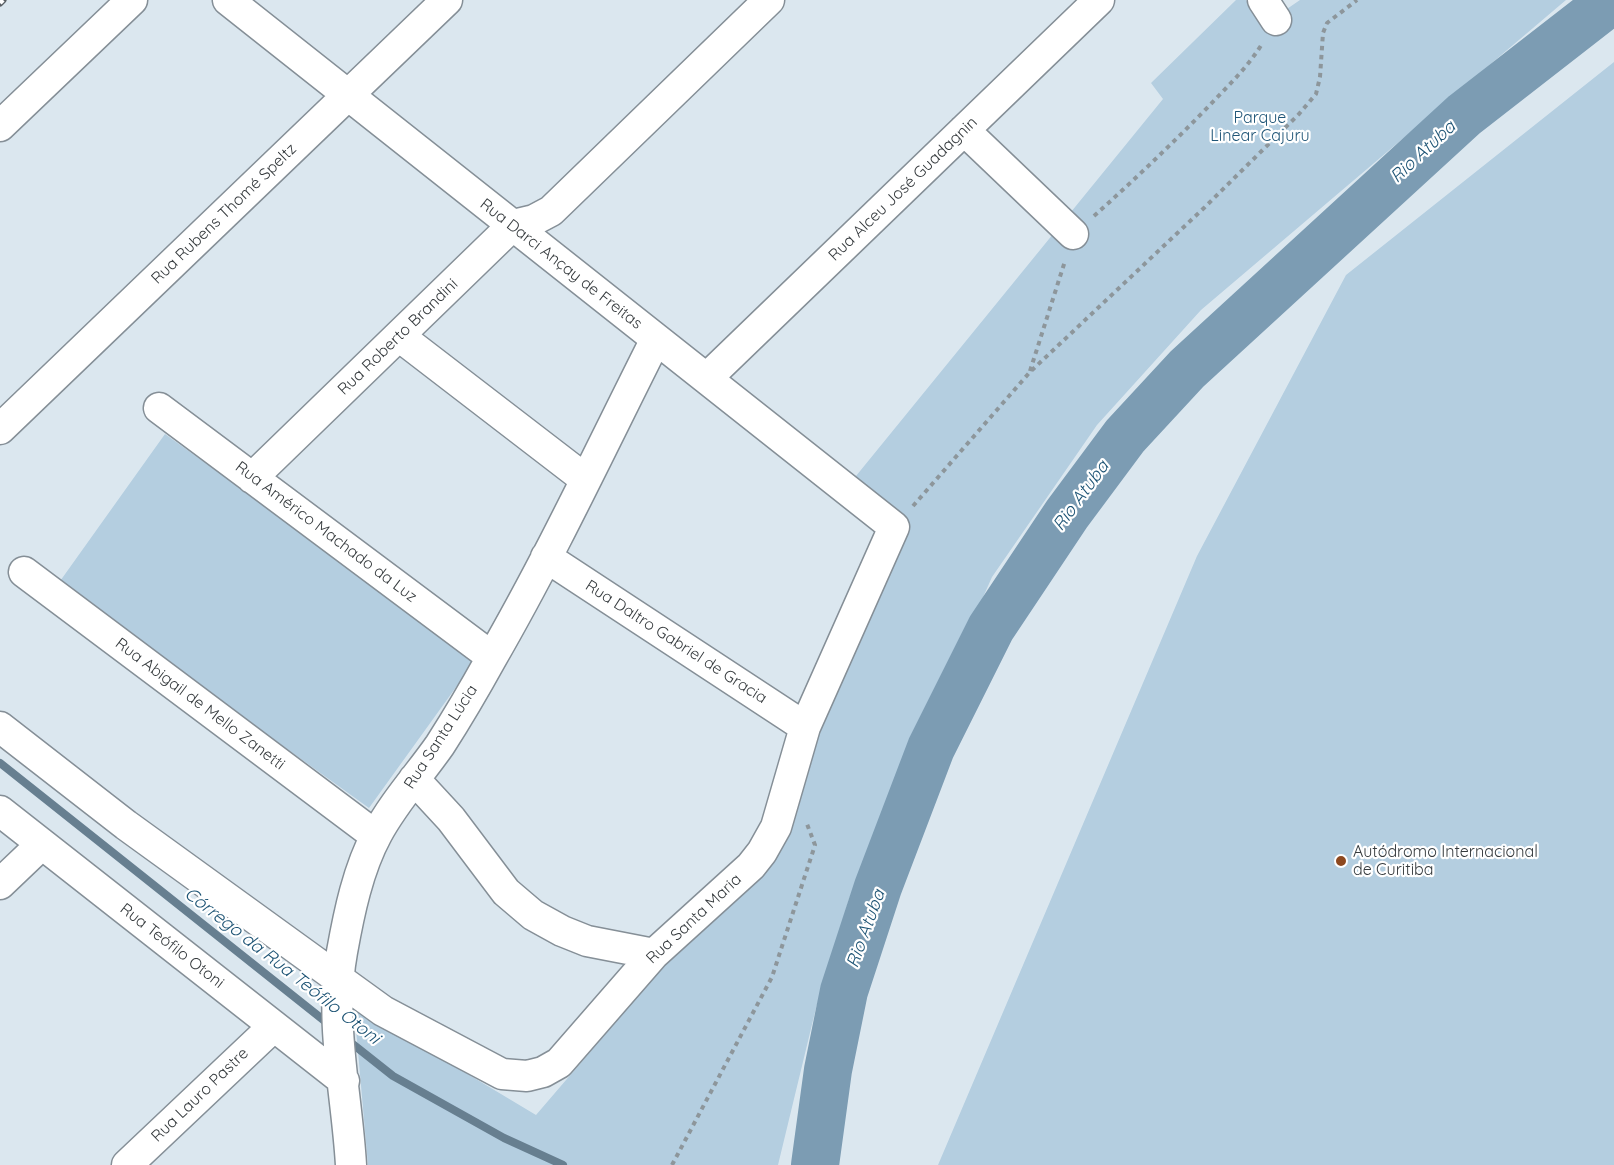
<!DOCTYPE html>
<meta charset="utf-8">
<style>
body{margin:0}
canvas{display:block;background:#dbe7ef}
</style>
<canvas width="1614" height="1165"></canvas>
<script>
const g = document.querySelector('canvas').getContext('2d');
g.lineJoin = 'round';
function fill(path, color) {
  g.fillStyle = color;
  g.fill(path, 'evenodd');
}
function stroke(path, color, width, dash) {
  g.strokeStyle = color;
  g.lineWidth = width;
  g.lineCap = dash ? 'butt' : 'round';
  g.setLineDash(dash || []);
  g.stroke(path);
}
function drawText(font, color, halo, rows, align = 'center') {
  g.font = font + ' Quicksand,sans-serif';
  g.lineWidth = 4.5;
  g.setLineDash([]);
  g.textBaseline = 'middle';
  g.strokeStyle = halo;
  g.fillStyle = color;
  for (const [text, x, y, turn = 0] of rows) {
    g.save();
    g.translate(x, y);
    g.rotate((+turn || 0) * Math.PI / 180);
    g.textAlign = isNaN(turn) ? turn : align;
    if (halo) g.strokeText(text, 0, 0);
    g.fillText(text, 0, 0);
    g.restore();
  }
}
const green = new Path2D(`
 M1236,0H1246L1262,26L1300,0H1566L1201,310L1097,425L992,577L849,899L816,1008L778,1165H368L354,1006L536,1115L681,946L765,872L817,734L910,526L856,476L1163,99L1151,83Z
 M1614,62V1165H938L1197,556L1346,275Z
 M165,434L477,658L369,808L58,584Z`);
const stream = new Path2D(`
 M0,763L331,1026
 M345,1038L393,1076L504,1138L563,1165`);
const river = new Path2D(`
 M815,1165L828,1070L844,991L878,887L931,748L991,628L1067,514L1125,436L1187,369L1464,115L1612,0`);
const path = new Path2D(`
 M1094,216C1133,181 1171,145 1208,107C1227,87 1247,68 1262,44
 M1030,371L1065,261
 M913,506L1030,372L1205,207L1299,114L1316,94L1320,77L1323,33L1327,23L1357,0
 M672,1165L772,977L815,845L807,824`);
const street = new Path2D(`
 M1263,0L1276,20
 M0,126L132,0
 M964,130L1073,234
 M399,336L585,479
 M707,378L1099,0
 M159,408L492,657
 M0,429L447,0
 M252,478L513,225L534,220L551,211L769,0
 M546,557L805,727
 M24,572L376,836
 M0,727L126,825L383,1011L502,1074L527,1076L543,1072L559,1063L654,954L751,866L762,852L776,827L805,727L894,527L228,0
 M414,779L451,819L506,892L533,915L562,931L587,941L654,954
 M0,811L344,1081
 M0,884L42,844
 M127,1165L274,1026
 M351,1165C347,1094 329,1023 342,952C349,913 358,869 377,834C394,802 419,775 440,745C458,717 475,688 491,659C551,555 602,446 656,339`);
const rail = new Path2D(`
 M0,3L3,0`);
const markers = [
 [1341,861,6,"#8d481f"]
];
const parkNames = [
 ["Parque",1260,118],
 ["Linear Cajuru",1260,136]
];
const streetNames = [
 ["Rua Alceu José Guadagnin",903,189,-44],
 ["Rua Rubens Thomé Speltz",224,214,-44],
 ["Rua Darci Ançay de Freitas",561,264,38],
 ["Rua Roberto Brandini",398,337,-44],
 ["Rua Américo Machado da Luz",326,532,37],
 ["Rua Daltro Gabriel de Gracia",676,642,33],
 ["Rua Abigail de Mello Zanetti",200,704,37],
 ["Rua Santa Lúcia",441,737,-57],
 ["Rua Santa Maria",694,919,-43],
 ["Rua Teófilo Otoni",172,946,38],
 ["Rua Lauro Pastre",200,1095,-44]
];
const poiNames = [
 ["Autódromo Internacional",1353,852],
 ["de Curitiba",1353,870]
];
const waterNames = [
 ["Rio Atuba",1423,152,-43],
 ["Rio Atuba",1081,496,-54],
 ["Rio Atuba",866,929,-70],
 ["Córrego da Rua Teófilo Otoni",282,966,38]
];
fill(green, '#b4cee0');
stroke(stream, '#677f90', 8);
stroke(river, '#7c9cb3', 48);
stroke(street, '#858f97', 33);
stroke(path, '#8d969b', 4, [4.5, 4.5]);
stroke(street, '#fff', 30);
stroke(rail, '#595f64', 7);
stroke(rail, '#fff', 4.5, [14]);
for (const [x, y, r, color] of markers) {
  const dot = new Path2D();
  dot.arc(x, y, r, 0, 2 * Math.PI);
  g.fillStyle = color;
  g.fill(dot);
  stroke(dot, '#fff', 2);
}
drawText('16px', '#1f5577', '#fff', parkNames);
drawText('16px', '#363b3e', '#fff', streetNames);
drawText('16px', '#363b3e', '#fff', poiNames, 'left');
drawText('italic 18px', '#1c5374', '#fff', waterNames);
</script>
